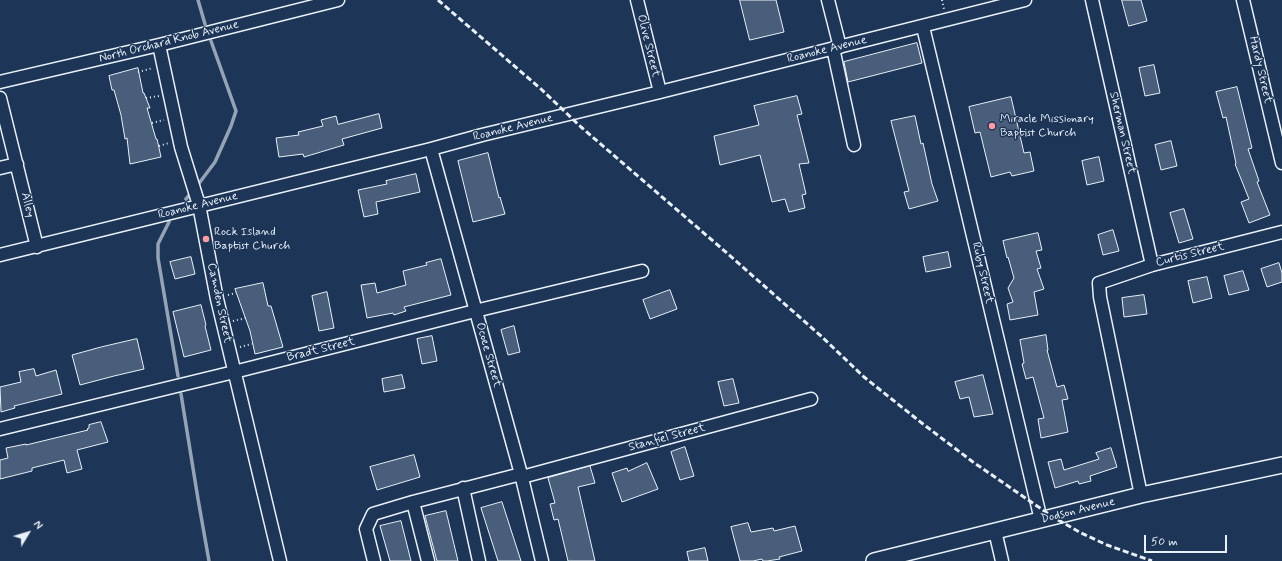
<!DOCTYPE html>
<style>
body{margin:0}
#map{position:relative;width:1282px;height:561px;overflow:hidden;background:#1d3557;font-family:Mynerve,sans-serif}
canvas{display:block}
.north{position:absolute;left:8px;top:513px;width:40px;height:40px;-webkit-text-stroke:3px #1d3557;paint-order:stroke;rotate:52deg;font-size:11px;font-weight:700;line-height:16px;text-align:center;color:#e8f1f8}
.north::after{content:'';display:block;margin:auto;width:14px;height:18px;background:#e8f1f8;clip-path:polygon(50% 0,100% 100%,50% 72%,0 100%)}
.scale{position:absolute;left:1144px;top:535px;width:83px;height:18px;box-sizing:border-box;border:2px solid #e8f1f8;border-top:0;padding-left:5px;font-size:12px;line-height:14px;white-space:nowrap;color:#e8f1f8;-webkit-text-stroke:3px #1d3557;paint-order:stroke}
</style>
<div id="map">
<canvas width="1282" height="561"></canvas>
<div class="north">N</div>
<div class="scale">50 m</div>
</div>
<script>
const g = document.querySelector('canvas').getContext('2d');
g.lineJoin = 'round';
function stroke(path, color, width, dash) {
  g.strokeStyle = color;
  g.lineWidth = width;
  g.lineCap = dash ? 'butt' : 'round';
  g.setLineDash(dash || []);
  g.stroke(path);
}
function fill(path, color) {
  g.fillStyle = color;
  g.fill(path, 'evenodd');
}
function drawText(font, color, halo, rows, align = 'center') {
  g.font = font + ' Mynerve,sans-serif';
  g.lineWidth = 3;
  g.setLineDash([]);
  g.textBaseline = 'middle';
  g.strokeStyle = halo;
  g.fillStyle = color;
  for (const [text, x, y, turn = 0] of rows) {
    g.save();
    g.translate(x, y);
    g.rotate((+turn || 0) * Math.PI / 180);
    g.textAlign = isNaN(turn) ? turn : align;
    if (halo) g.strokeText(text, 0, 0);
    g.fillText(text, 0, 0);
    g.restore();
  }
}
const stream = new Path2D(`
 M198,0L205,24
 M197,186L215,162L231,126L236,111L211,41
 M186,199L192,192
 M169,222L158,244V258L178,376
 M181,394L198,499L209,561`);
const building = new Path2D(`
 M740,0H776L784,32L750,40Z
 M1122,0H1141L1147,21L1129,26Z
 M917,43L922,63L848,82L844,62Z
 M1154,65L1160,93L1145,96L1139,68Z
 M138,68L143,93H144L150,108H147L156,139H157L161,157L130,164L127,138L125,139L121,115L114,90H112L109,76Z
 M1237,87L1252,148L1248,149L1259,181L1257,182L1270,215L1249,223L1241,202L1249,199L1235,164L1236,163L1226,117L1223,118L1216,92Z
 M797,96L802,114L797,115L809,163L799,164L806,194L802,195L805,208L789,212L785,199L772,202L760,155L720,165L714,136L759,125L754,106Z
 M1011,97L1024,153L1030,152L1034,171L1012,176L1010,172L991,177L980,132L975,133L969,107Z
 M379,114L382,128L342,139L344,145L304,157L303,154L279,157L276,138L299,135L298,132L323,126L321,120L336,116L338,124Z
 M915,116L921,144L923,143L932,184L938,201L909,209L904,192L909,191L891,121Z
 M1171,141L1177,166L1161,170L1155,145Z
 M488,153L499,198L500,197L505,214L473,222L458,161Z
 M1099,157L1104,181L1087,185L1082,161Z
 M416,174L420,192L376,202L378,214L364,217L358,190L387,184L386,181Z
 M1184,209L1193,239L1179,243L1170,213Z
 M1113,230L1119,251L1103,255L1098,235Z
 M1038,233L1042,250L1036,251L1041,268L1037,269L1044,289L1034,292L1038,315L1010,320L1007,304L1013,302L1008,288L1014,278L1008,257L1007,258L1003,241Z
 M948,252L951,267L926,272L923,257Z
 M191,257L195,274L175,279L170,262Z
 M441,259L451,295L404,307L406,311L394,315L393,313L367,318L361,285L375,283L377,293L406,285L403,271L427,265L426,263Z
 M1279,263L1282,273V282L1267,287L1261,269Z
 M1243,271L1249,290L1229,295L1224,276Z
 M1207,277L1212,298L1193,303L1188,281Z
 M263,283L268,306H271L283,347L255,354L250,331L235,289Z
 M670,290L677,309L650,319L643,300Z
 M327,292L334,328L319,331L312,296Z
 M1144,295L1147,314L1124,317L1122,298Z
 M201,305L206,325L205,326L211,350L184,357L173,312Z
 M514,326L520,352L508,355L501,330Z
 M1046,335L1048,350H1047L1057,387L1064,385L1068,399L1062,400L1068,432L1041,438L1038,419L1044,418L1033,377L1026,379L1022,364L1024,363L1020,340Z
 M432,336L437,361L422,364L417,339Z
 M137,339L144,369L114,376L80,385L72,355L101,347Z
 M34,369L36,376L56,370L62,394L14,406L15,408L1,412L0,387L21,382L19,372Z
 M402,375L405,388L384,392L382,379Z
 M983,375L993,414L974,417L969,397L960,399L955,382Z
 M733,379L739,403L724,406L718,382Z
 M101,422L108,442L77,450L82,469L67,473L64,460L32,468V471L0,479V460L8,458L6,448L26,444V445L88,430L87,429L89,428V425Z
 M685,447L694,476L680,480L671,452Z
 M1111,448L1117,467L1090,476L1091,481L1079,484L1078,481L1055,488L1048,462L1061,459L1064,470L1099,459L1096,453Z
 M414,455L420,477L377,490L370,467Z
 M647,463L658,489L622,502L612,473L627,468L628,471Z
 M590,466L595,483L578,487L595,561H568L558,519L554,520L550,504L555,503L548,478Z
 M502,502L521,561H498L481,508Z
 M446,511L458,561H437L425,516Z
 M401,521L411,561H390L380,526Z
 M748,523L751,532L773,528L774,531L795,526L802,551L779,557L780,559L767,561H763L762,559L753,561H740L731,527Z
 M705,548L708,561H689L687,552Z`);
const path = new Path2D(`
 M942,0L944,9
 M138,72L153,68
 M146,98L159,96
 M152,123L164,120
 M159,146L169,143
 M228,295L236,293
 M233,321L246,318
 M240,347L252,344`);
const minor = new Path2D(`
 M637,0L660,92
 M828,0L840,47
 M1092,0L1152,265
 M1243,0L1282,163
 M923,27L1041,520
 M159,45L181,147L199,205L217,299L280,561
 M833,48L854,145
 M0,82L159,45L338,0
 M0,98L37,247
 M431,149L521,474L542,561
 M0,168L17,164
 M0,255L431,149L482,135L660,92L1025,0
 M0,429L234,372L475,311L642,271
 M522,477L811,399
 M463,488L479,561
 M1141,495L1100,297L1099,283L1152,265L1282,232
 M995,531L1002,561
 M374,561L366,529L373,514L413,502
 M428,561L413,502L521,474`);
const major = new Path2D(`
 M874,561L1141,495L1282,465`);
const rail = new Path2D(`
 M438,0L541,89L581,127L720,247L821,336L864,377L923,424L973,462L1053,517L1081,533L1107,545L1152,561`);
const markers = [
 [992,126,4,"#ff9aa2"],
 [206,239,4,"#ff9aa2"]
];
const streetNames = [
 ["North Orchard Knob Avenue",169,42,-14],
 ["Olive Street",648,46,76],
 ["Roanoke Avenue",827,50,-14],
 ["Hardy Street",1260,70,77],
 ["Roanoke Avenue",513,128,-14],
 ["Sherman Street",1122,133,77],
 ["Alley",27,205,77],
 ["Roanoke Avenue",198,206,-14],
 ["Curtis Street",1190,255,-14],
 ["Ruby Street",982,273,77],
 ["Camden Street",219,303,78],
 ["Bradt Street",321,350,-14],
 ["Ocoee Street",488,355,74],
 ["Stanfiel Street",667,438,-15],
 ["Dodson Avenue",1078,511,-14]
];
const poiNames = [
 ["Miracle Missionary",1000,119],
 ["Baptist Church",1000,133],
 ["Rock Island",214,232],
 ["Baptist Church",214,246]
];
stroke(stream, '#95a4b5', 3.5);
fill(building, '#495e7a');
stroke(building, '#e8f1f8', 1);
stroke(minor, '#e8f1f8', 15);
stroke(major, '#e8f1f8', 18);
stroke(path, '#e8f1f8', 2, [1, 3]);
stroke(minor, '#1d3557', 12);
stroke(major, '#1d3557', 15);
stroke(rail, '#e8f1f8', 3, [6, 3]);
for (const [x, y, r, color] of markers) {
  const dot = new Path2D();
  dot.arc(x, y, r, 0, 2 * Math.PI);
  g.fillStyle = color;
  g.fill(dot);
  stroke(dot, '#1d3557', 1.5);
}
drawText('12px', '#e8f1f8', '#1d3557', streetNames);
drawText('12px', '#e8f1f8', '#1d3557', poiNames, 'left');
</script>
